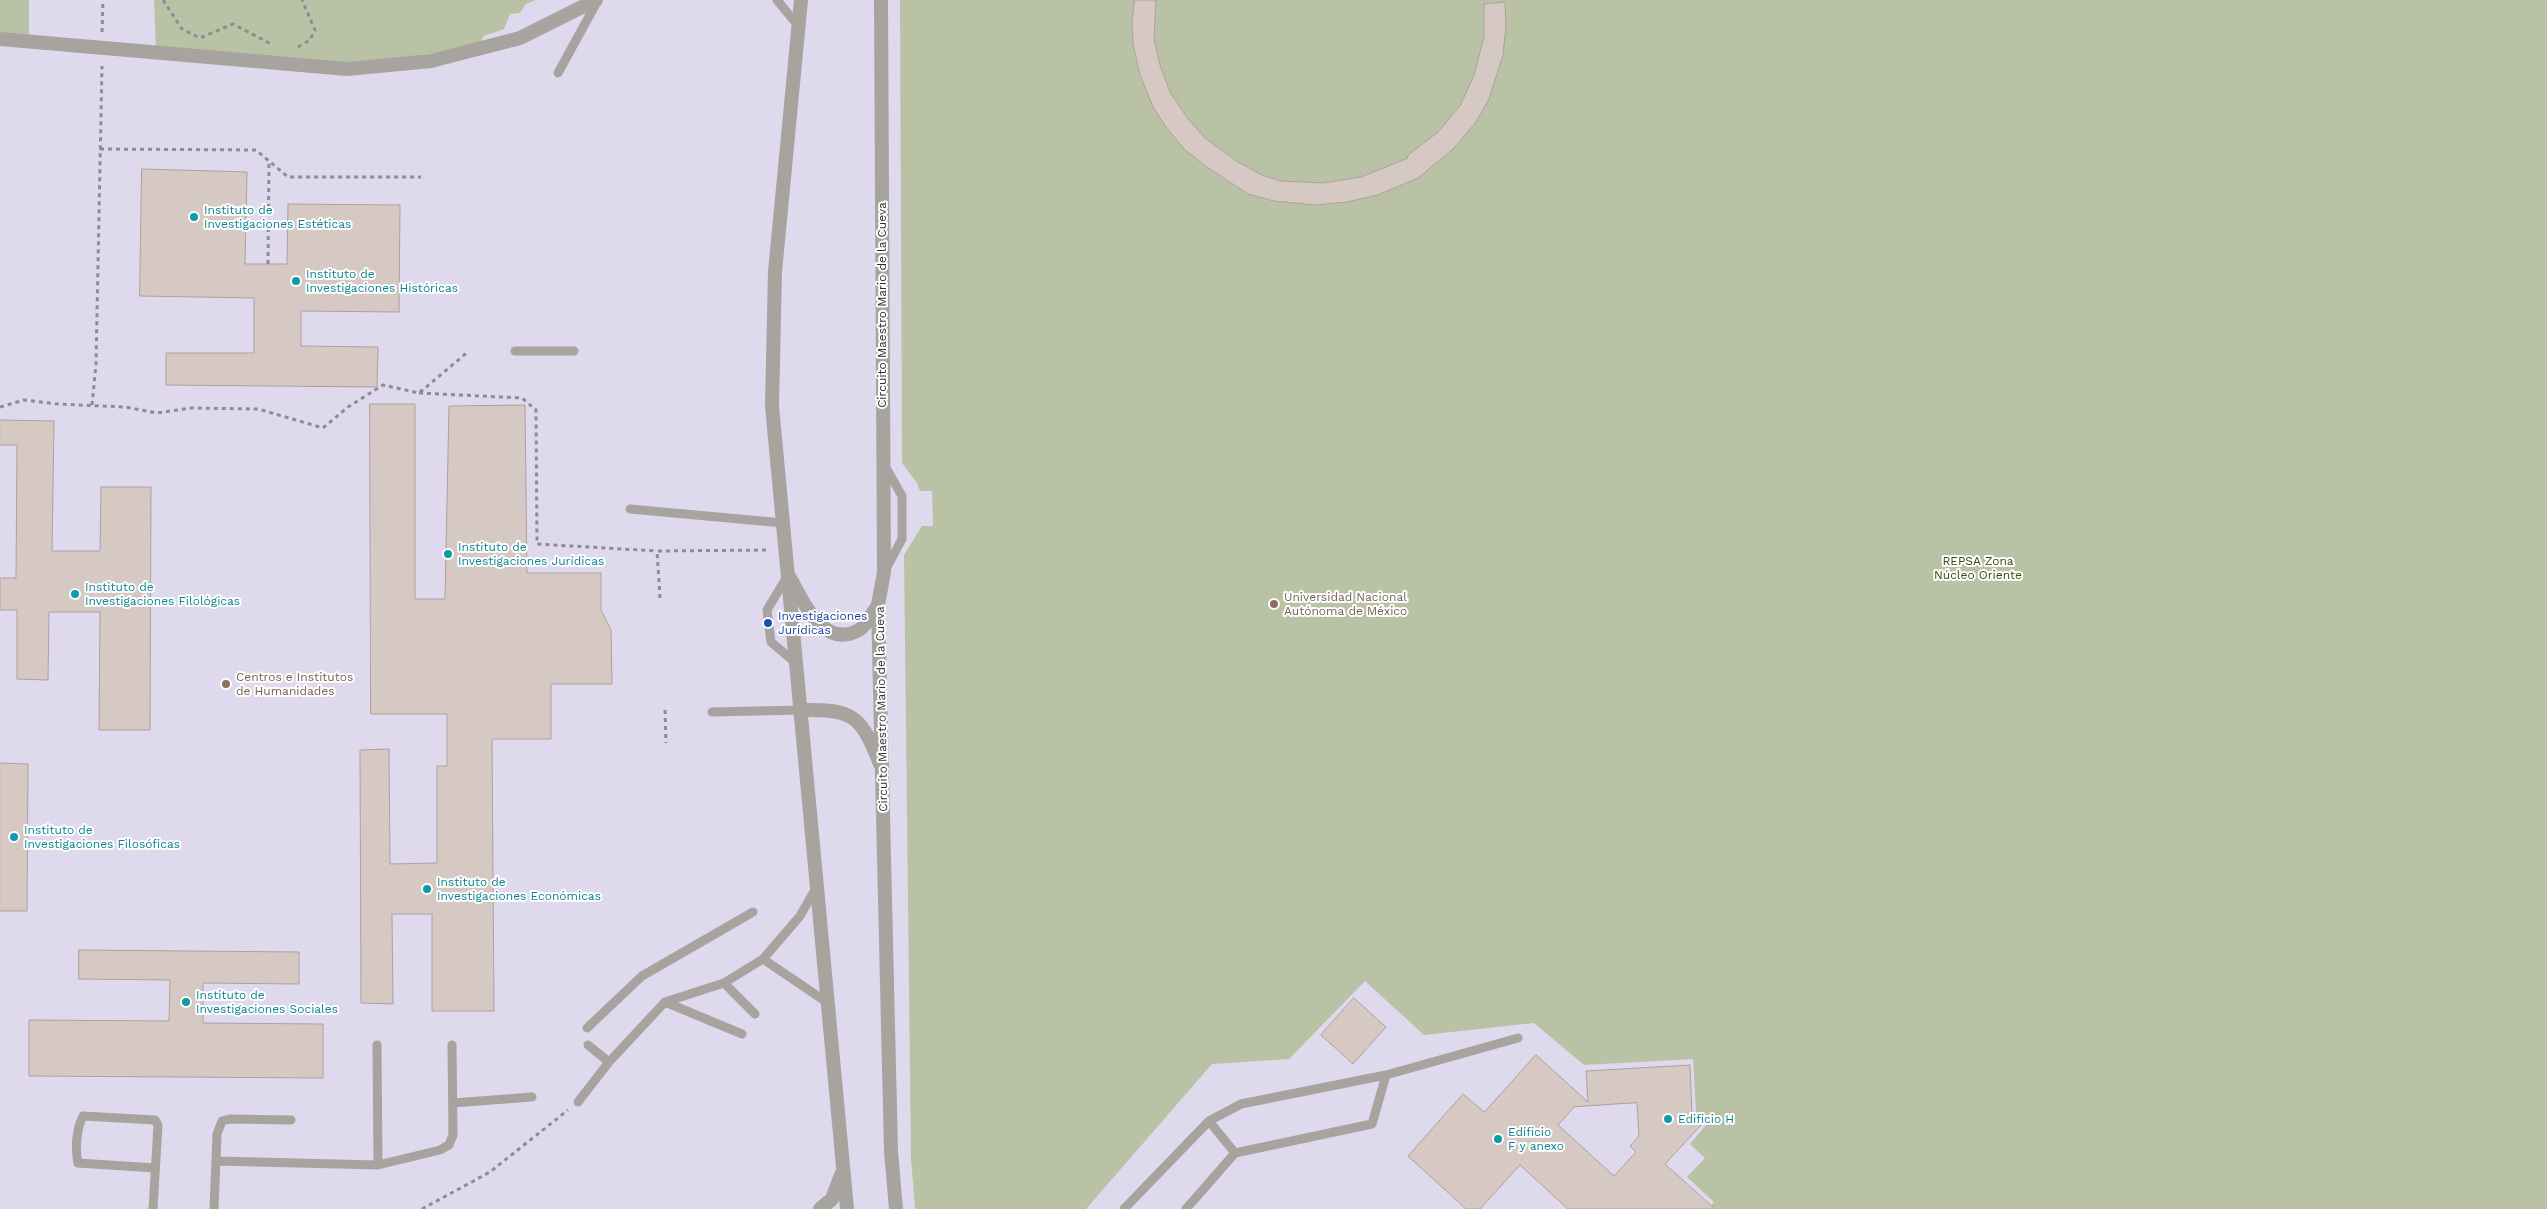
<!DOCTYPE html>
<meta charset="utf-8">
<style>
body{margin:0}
canvas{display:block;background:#e8e5f2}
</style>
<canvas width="2547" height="1209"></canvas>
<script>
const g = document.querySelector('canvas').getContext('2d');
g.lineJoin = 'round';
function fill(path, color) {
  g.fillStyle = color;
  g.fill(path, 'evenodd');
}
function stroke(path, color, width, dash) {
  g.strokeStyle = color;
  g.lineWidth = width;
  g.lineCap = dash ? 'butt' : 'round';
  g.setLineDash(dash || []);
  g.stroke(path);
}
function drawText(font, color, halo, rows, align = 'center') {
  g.font = font + ' "Work Sans",sans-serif';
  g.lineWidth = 4;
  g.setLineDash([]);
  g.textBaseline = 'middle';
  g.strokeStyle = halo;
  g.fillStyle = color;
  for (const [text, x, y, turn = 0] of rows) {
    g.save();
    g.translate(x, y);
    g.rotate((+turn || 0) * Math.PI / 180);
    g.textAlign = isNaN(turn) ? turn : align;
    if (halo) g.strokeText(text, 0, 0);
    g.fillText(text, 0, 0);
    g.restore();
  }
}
const built = new Path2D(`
 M0,0H2547V1209H0Z`);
const green = new Path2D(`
 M0,0H29V38L0,35Z
 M154,0H536L526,4L520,13L510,14L504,29L484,36L480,42L436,53L346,66L156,49Z
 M900,0H2547V1209H1708L1714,1202L1687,1177L1705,1158L1690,1144L1707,1124L1696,1112L1693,1059L1584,1065L1534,1023L1424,1035L1365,981L1289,1059L1212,1064L1086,1209H915L911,1158L904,555L922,526H933L932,491H920L917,483L902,463Z`);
const building = new Path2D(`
 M1135,0H1156L1154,40L1160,65L1170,92L1188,119L1205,138L1238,162L1262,175L1281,181L1323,183L1361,177L1408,158L1407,156L1438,132L1460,106L1474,75L1484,37V4L1505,2L1506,26L1503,55L1489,99L1476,122L1453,149L1418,178L1378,195L1347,202L1316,205L1274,201L1248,194L1207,167L1185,150L1166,127L1153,107L1140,75L1133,44L1132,22Z
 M142,169L247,172L245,264H287L288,204L400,205L399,312L301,311V346L378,347L377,387L166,385V353H254V298L140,296Z
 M370,404H415V599H445L449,406L525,405L527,573H601V610L611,630L612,684H551V739H492L494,1011H432V914H392L393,1004L361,1003L360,750L389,749L390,864L437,863V766H447V714H371Z
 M0,420L54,421L52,551H100L101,487H151L150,730H99L100,612H49L48,680L17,679V610H0V578H16L17,445H0Z
 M0,763L28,764L27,911H0Z
 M79,950L299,952V984L203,983V1023L323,1024V1078L29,1076V1020L169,1021L170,980L79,979Z
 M1354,998L1386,1027L1353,1064L1321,1035Z
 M1536,1055L1588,1102L1586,1071L1690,1065L1692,1115L1702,1124L1665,1164L1715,1209H1568L1520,1165L1480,1209H1466L1408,1156L1463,1094L1484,1112ZM1637,1103L1639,1136L1630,1146L1636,1152L1614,1176L1558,1125L1574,1107Z`);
const path = new Path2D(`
 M163,0L182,29L200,38L233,24L271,44
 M102,32L103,0
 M298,47L310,40L315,30L302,0
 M100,149L256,150L288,177H421
 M268,264L269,161
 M419,393L522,398L536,410L537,544L657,551
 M92,405L96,364L102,66
 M0,407L24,400L57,404L125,407L157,413L191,408L258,409L323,428L348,407L383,385L419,393L469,351
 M660,598L657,551L769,550
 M665,710L666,743
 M422,1209L490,1172L568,1110`);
const service = new Path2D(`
 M777,0L799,27
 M558,73L598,0
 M515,351H574
 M885,466L902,496V539L886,569
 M630,509L783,523
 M788,575L767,610L771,642L796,663
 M712,712L801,710
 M763,959L828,1003
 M724,983L755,1014
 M665,1002L742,1034
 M587,1028L642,976L753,912
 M377,1045L378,1165
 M588,1045L609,1062
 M578,1102L609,1062L665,1002L724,983L763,959L800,916L816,888
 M453,1103L532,1097
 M1209,1121L1235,1153
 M216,1161L378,1165L440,1150L449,1145L453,1135L452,1045
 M153,1209L158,1125L155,1120L83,1116C76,1130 75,1149 78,1163L155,1168
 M214,1209L217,1134L222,1121L230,1119L291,1120
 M1124,1209L1209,1121L1241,1104L1386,1075L1518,1038
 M1186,1209L1235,1153L1372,1124L1386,1075`);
const pedestrian = new Path2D(`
 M0,39L347,69L431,61L520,38L596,0`);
const tertiary = new Path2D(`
 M801,0L775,272L772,406L847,1209
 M881,0L884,572L878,605L891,1151L896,1209
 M790,578C803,601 823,650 859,630C866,626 873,612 878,605
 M801,710C854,709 861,716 880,764
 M820,1209L832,1199L841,1175`);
const markers = [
 [194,217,5,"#0f9aa8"],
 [296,281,5,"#0f9aa8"],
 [448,554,5,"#0f9aa8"],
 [75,594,5,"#0f9aa8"],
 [1274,604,5,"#8d6e63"],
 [768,623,5,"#1a4fb4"],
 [226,684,5,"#8d6e63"],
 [14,837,5,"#0f9aa8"],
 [427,889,5,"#0f9aa8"],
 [186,1002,5,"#0f9aa8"],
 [1668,1119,5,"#0f9aa8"],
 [1498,1139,5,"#0f9aa8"]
];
const cultureNames = [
 ["Instituto de",204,210],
 ["Investigaciones Estéticas",204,224],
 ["Instituto de",306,274],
 ["Investigaciones Históricas",306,288],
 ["Instituto de",458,547],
 ["Investigaciones Jurídicas",458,561],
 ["Instituto de",85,587],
 ["Investigaciones Filológicas",85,601],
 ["Instituto de",24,830],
 ["Investigaciones Filosóficas",24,844],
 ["Instituto de",437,882],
 ["Investigaciones Económicas",437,896],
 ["Instituto de",196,995],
 ["Investigaciones Sociales",196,1009],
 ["Edificio H",1678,1119],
 ["Edificio",1508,1132],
 ["F y anexo",1508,1146]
];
const streetNames = [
 ["Circuito Maestro Mario de la Cueva",882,305,-90],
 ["Circuito Maestro Mario de la Cueva",882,709,-91]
];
const parkNames = [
 ["REPSA Zona",1978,561],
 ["Núcleo Oriente",1978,575]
];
const educationNames = [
 ["Universidad Nacional",1284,597],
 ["Autónoma de México",1284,611],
 ["Centros e Institutos",236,677],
 ["de Humanidades",236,691]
];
const transitNames = [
 ["Investigaciones",778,616],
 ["Jurídicas",778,630]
];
fill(built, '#ded9ed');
fill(green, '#bac2a5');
fill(building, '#d6c8c3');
stroke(building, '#aea19d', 1);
stroke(path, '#8e8b94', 3, [4, 4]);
stroke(service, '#a7a49f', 9);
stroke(pedestrian, '#a7a49f', 14);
stroke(tertiary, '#a7a49f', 14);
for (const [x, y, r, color] of markers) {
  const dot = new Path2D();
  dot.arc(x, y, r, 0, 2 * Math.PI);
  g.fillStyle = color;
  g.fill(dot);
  stroke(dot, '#fff', 2);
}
drawText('12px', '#0d838f', '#fff', cultureNames, 'left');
drawText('12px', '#2e2d31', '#fff', streetNames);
drawText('12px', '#3a4410', '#fff', parkNames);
drawText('12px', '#785e54', '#fff', educationNames, 'left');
drawText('12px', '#164399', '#fff', transitNames, 'left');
</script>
